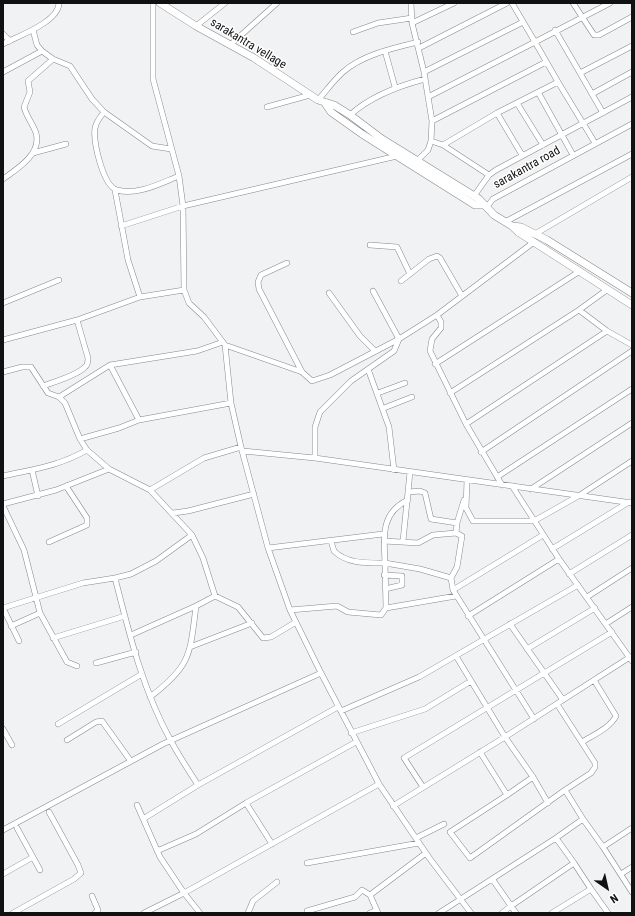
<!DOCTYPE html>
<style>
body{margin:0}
#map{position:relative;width:635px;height:916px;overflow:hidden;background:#f1f2f4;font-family:"Roboto Condensed",sans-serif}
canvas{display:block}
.frame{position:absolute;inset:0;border:4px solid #111112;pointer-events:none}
.north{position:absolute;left:587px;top:868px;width:40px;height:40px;-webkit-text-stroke:3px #fff;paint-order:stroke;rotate:146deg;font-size:11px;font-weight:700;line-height:16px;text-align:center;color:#111112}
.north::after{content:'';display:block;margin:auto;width:14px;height:18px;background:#111112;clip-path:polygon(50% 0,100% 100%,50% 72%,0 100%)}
</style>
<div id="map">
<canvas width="635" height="916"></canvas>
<div class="frame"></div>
<div class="north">N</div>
</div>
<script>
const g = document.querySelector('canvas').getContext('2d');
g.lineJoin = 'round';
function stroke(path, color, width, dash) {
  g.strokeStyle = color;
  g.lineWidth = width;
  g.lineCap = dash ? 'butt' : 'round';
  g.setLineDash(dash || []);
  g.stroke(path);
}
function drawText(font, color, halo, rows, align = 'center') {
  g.font = font + ' "Roboto Condensed",sans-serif';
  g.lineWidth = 3;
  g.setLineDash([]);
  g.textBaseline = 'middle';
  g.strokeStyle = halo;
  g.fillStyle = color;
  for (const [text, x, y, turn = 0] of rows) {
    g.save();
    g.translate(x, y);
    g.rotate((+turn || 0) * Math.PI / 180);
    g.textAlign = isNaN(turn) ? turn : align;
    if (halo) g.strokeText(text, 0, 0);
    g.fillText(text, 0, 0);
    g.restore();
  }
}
const street = new Path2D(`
 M153,3V79L179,176L183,206L184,290L189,303L204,317L225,345L231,403L241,447L268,548L290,610L321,673L379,784L430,859L471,913
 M411,3L412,23L424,72L432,121L431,141L428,150L418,160
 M573,3L594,35H599L632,17
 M412,23L454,3
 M196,26L225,3
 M33,30L37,45L42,51L53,59L70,66L92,99L104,112L152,146L171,149
 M555,30L580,73
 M353,32L378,23L412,18
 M3,34L10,41
 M3,44C18,36 59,22 59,3
 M230,45L277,3
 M419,48L507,3
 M385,51L395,87
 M3,72L42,51
 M424,72L523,22
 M558,82L595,143
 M538,92L573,155
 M592,94L580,73L632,46
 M428,97L535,42L512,3
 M318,100C326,91 334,80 343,72C362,55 393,48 418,42
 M517,103L543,145
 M267,107L310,95
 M104,112C100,117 96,122 95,128C93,142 103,186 117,190C137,196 161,183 179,176
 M497,113L522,155
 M603,113L592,94L632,72
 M350,115C371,96 398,86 425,79
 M432,121L546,62
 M431,141L443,145L489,175
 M443,145L497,113L558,82L535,42L610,3
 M33,153L66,144
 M3,179C17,169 42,154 36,133C33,124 26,116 24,107L30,92L28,81L53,59
 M115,190L128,260L140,297
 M474,196L489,175L496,170L632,97
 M486,208L493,199L632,124
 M505,222L632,154
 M121,226L183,206L397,156
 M535,234L632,177
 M370,245L397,247L410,274
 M287,263L261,275L258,282L259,289L302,372L312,381L330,375L399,339L437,315L534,242
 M401,281L429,259L437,256L440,258L462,296
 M329,293L360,336L375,351
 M3,303L59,280
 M579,310L608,289
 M437,315L441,322V328L432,339L430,351L466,424L502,485
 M3,340L77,320L140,297L184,290
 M225,345L302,372
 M435,364L580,271
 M110,365L139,420
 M368,369L389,427L394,470
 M3,372L22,367H31L48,393L59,397L65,403L80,439L87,450L109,469L150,490L192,535L203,558L215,596L196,606L131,635
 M43,386C54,382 78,375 85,367C88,365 88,361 88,358L77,320
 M378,393L405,383
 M450,393L579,310L607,331L632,345
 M59,397L110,365L197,351L223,342
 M384,408L412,397
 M466,424L607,331
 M80,439L119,428L139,420L231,403
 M243,451L315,458L632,503
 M481,452L632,351
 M315,458V427L320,412L351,381L394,351L399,339L373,291
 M32,470L38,496
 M3,476C34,469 59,466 87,450
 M497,477L632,389
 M467,480L466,508L473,521H534L580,495L632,461
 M512,486L559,559L632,661
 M531,489L632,423
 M150,490L204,458L241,447
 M409,492L420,491L425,493L431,519L457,523
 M408,500C380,513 384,538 385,563L420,569L451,578L453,590
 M3,504L56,490L109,469
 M3,506L24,550L40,613L67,662L77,666
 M173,513L188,511L254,494
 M331,541L334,551C347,564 367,563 385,563L386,608L456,596
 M384,541L418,543L433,535L456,533
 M403,541L410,472
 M49,542L87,525V518L66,486
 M268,548L383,534
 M552,549L629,502
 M569,574L632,535
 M384,575L402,576V585L385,589
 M115,578C129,633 143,691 171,741C179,756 189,771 198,785
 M451,578L457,567L462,536L456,533L457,523L464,500
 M215,596L238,607L263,638L271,637L296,622
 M587,597L632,568
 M3,608L83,583L115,578L131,574L156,561L192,535
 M3,608L19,641
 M290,610L337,606L348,612L381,615L386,608
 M468,616L559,559
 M607,623L632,607
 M510,624L563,700
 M11,626L40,613
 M53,638L125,616
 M190,647L252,623
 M527,649L595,608
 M456,656L505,737L533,777L507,795
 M96,663L136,652
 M150,697C191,666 190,655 196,606
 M557,704L595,763V767L591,773L565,790
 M341,711L419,677L578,585
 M534,719L453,590L543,535
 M58,724L142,674
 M3,729L12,745
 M351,733L425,709L471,681
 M67,740L96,722L102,721L130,760
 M582,742C593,735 610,728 616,716L594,680
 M480,752L507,795L450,832L470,858L565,790L583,819L556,838
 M533,777L548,803
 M423,787L404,758L612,632
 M246,803L272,844
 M137,805L160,857L184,893L379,784
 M393,806L505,737L630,657
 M143,819L198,785L338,707
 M583,819L603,847
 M17,828L40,870
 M632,828L603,847L632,892
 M3,830L163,744L321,673
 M416,838L444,824
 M157,851L196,834L246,803L356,742
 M307,863L419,843
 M3,874L33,857
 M621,874L632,867
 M493,880L511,906L574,863L591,889
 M370,895L378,913
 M92,896L98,910L95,913
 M307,911L355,897L362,890L370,895L426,853
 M13,913L74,879L81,873L78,865L49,812
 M144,913L184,893L200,913
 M248,913L253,901L277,882
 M370,913L377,910
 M439,913L556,838L574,863
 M502,913L511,906L516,913
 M552,913L591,889L608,913`);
const secondary = new Path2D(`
 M160,3L196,26L254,58L318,100L334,105L350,115L382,139L479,199L494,215L512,226L518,232L632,305
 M325,103L331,112L362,134L475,205H482
 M512,226L521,227L547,240L632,293`);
const streetNames = [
 ["sarakantra vellage",248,44,31],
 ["sarakantra road",527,168,-29]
];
stroke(street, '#87888a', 6);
stroke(secondary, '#87888a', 8);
stroke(street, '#fff', 5);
stroke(secondary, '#fff', 7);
drawText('12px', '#111112', '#fff', streetNames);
</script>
